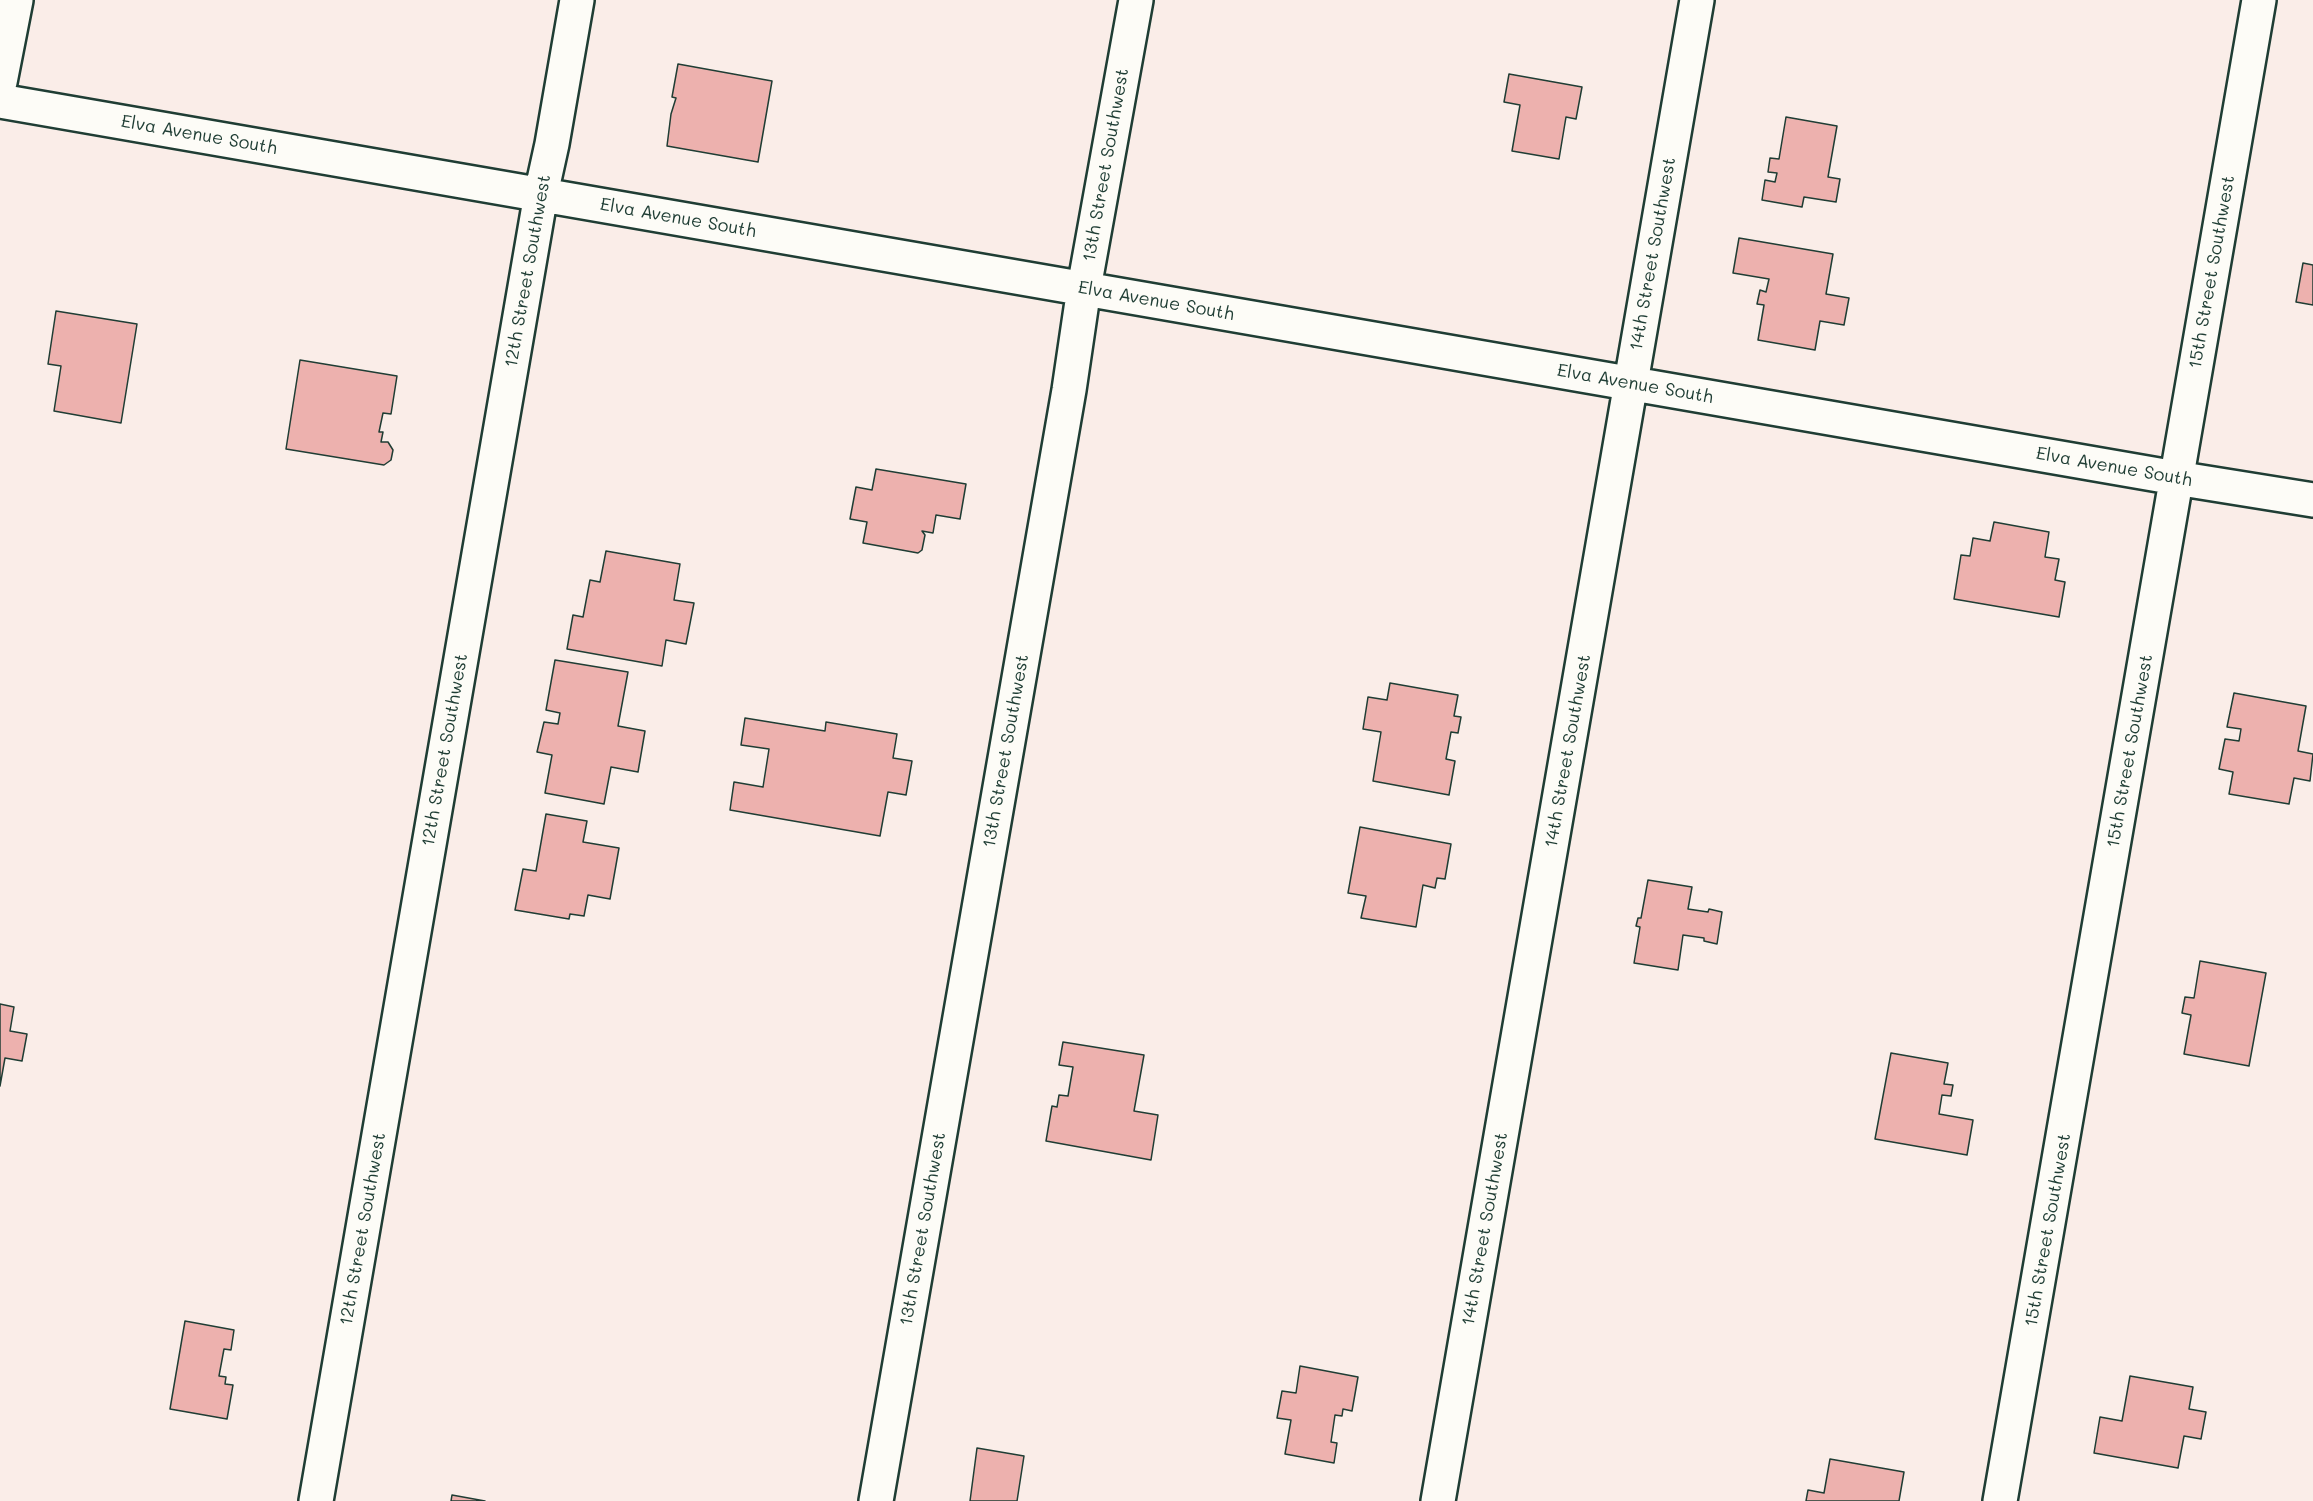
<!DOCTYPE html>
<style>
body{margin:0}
canvas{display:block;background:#faede8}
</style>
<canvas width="2313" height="1501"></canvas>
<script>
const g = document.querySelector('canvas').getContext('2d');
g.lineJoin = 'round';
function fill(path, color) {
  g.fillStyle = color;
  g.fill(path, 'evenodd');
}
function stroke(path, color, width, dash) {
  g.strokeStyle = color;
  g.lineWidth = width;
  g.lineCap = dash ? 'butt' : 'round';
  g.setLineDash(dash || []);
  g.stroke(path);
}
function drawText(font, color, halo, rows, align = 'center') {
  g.font = font + ' Mali,sans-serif';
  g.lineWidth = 5;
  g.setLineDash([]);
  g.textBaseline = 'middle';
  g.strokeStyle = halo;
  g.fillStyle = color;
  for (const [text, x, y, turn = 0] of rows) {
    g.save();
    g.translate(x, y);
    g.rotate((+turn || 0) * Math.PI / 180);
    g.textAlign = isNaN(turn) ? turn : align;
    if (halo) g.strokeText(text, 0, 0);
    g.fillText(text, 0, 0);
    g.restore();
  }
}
const building = new Path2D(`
 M678,64L772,81L758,162L667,146L671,114L676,98L672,97Z
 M1509,74L1582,87L1576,119L1566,117L1559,159L1512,151L1520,105L1504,102Z
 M1786,117L1837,126L1828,177L1840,179L1836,202L1804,197L1802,207L1762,200L1765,180L1775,182L1777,173L1768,172L1770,158L1779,159Z
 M1739,238L1833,254L1826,294L1849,298L1844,325L1820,321L1815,350L1758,340L1764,305L1757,304L1760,290L1766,292L1769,279L1733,273Z
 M2303,263L2313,265V305L2296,302Z
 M56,311L137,324L121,423L54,411L61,366L48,364Z
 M300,360L397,376L391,414L383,413L379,432H383L381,442H388L393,450L391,460L384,465L286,449Z
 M876,469L966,484L960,519L936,515L933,533L922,531L925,535L922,550L918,553L863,543L867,522L850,519L856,487L872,490Z
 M1994,522L2049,532L2045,557L2059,559L2055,580L2065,582L2059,617L1954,599L1961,555L1970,556L1973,538L1990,541Z
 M606,551L680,564L674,600L694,603L686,644L666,640L662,666L567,649L573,615L583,617L590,580L600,582Z
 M555,660L628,672L618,726L645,731L638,772L611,767L604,804L545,793L552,755L537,752L544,722L558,724L560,713L546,710Z
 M1390,683L1458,695L1454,716L1461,717L1458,733L1451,732L1446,759L1455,761L1449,795L1373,781L1381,732L1363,729L1368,697L1387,700Z
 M2234,693L2306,706L2298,751L2313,754L2310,781L2294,778L2289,804L2229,794L2233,772L2219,769L2225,739L2239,741L2241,729L2227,727Z
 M745,718L825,731L826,722L897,734L893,758L912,761L906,795L888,792L880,836L730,810L734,782L763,787L769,749L741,745Z
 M546,814L587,821L583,842L619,848L610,899L588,895L584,916L570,914L569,919L515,910L523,869L536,871Z
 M1360,827L1451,844L1445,879L1437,878L1435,888L1423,885L1416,927L1361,918L1366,896L1348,893Z
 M1648,880L1692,887L1688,909L1708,912L1709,909L1722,912L1717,944L1704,941V938L1683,935L1678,970L1634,963L1640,927L1636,926L1638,918H1641Z
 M2200,961L2266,973L2249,1066L2184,1054L2191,1015L2182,1013L2185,997L2194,998Z
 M0,1004L14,1007L10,1031L27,1034L22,1061L5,1058L0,1086Z
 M1063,1042L1144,1055L1134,1111L1158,1115L1151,1160L1046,1141L1052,1106L1057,1107L1059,1095L1068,1096L1073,1067L1059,1065Z
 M1891,1053L1948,1063L1944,1084L1953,1085L1951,1096L1942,1095L1939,1114L1973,1120L1967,1155L1875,1139Z
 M185,1321L234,1330L231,1350L224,1349L219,1376L226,1377L225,1384L233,1385L227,1419L170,1409Z
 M1300,1366L1358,1377L1352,1411L1343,1409L1342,1416L1335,1415L1331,1442L1337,1443L1334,1463L1285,1454L1291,1420L1277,1418L1282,1391L1296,1393Z
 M2130,1376L2193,1387L2189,1409L2206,1412L2201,1439L2184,1436L2178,1468L2094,1453L2100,1417L2122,1421Z
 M977,1448L1024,1456L1017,1501H970Z
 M1830,1459L1904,1472L1899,1501H1806L1808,1490L1824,1493Z
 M452,1495L485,1501H451Z`);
const minor = new Path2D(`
 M0,82L16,0
 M0,101L2176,478L2313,500
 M316,1501L541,194L552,144L577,0
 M876,1501L1069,390L1084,288L1136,0
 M1438,1501L1697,0
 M2000,1501L2259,0`);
const streetNames = [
 ["Elva Avenue South",199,135,10],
 ["13th Street Southwest",1106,165,-80],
 ["Elva Avenue South",678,218,10],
 ["14th Street Southwest",1653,254,-80],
 ["12th Street Southwest",528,271,-80],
 ["15th Street Southwest",2212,272,-80],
 ["Elva Avenue South",1156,301,10],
 ["Elva Avenue South",1635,384,10],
 ["Elva Avenue South",2114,467,10],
 ["12th Street Southwest",445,750,-80],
 ["13th Street Southwest",1006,751,-80],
 ["14th Street Southwest",1568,751,-80],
 ["15th Street Southwest",2130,751,-80],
 ["12th Street Southwest",363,1229,-80],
 ["13th Street Southwest",923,1229,-80],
 ["14th Street Southwest",1485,1229,-80],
 ["15th Street Southwest",2048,1230,-80]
];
fill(building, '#edb1ae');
stroke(building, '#1f3d34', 1.5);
stroke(minor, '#1f3d34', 38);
stroke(minor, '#fdfcf7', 33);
drawText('18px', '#1f3d34', '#fdfcf7', streetNames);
</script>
